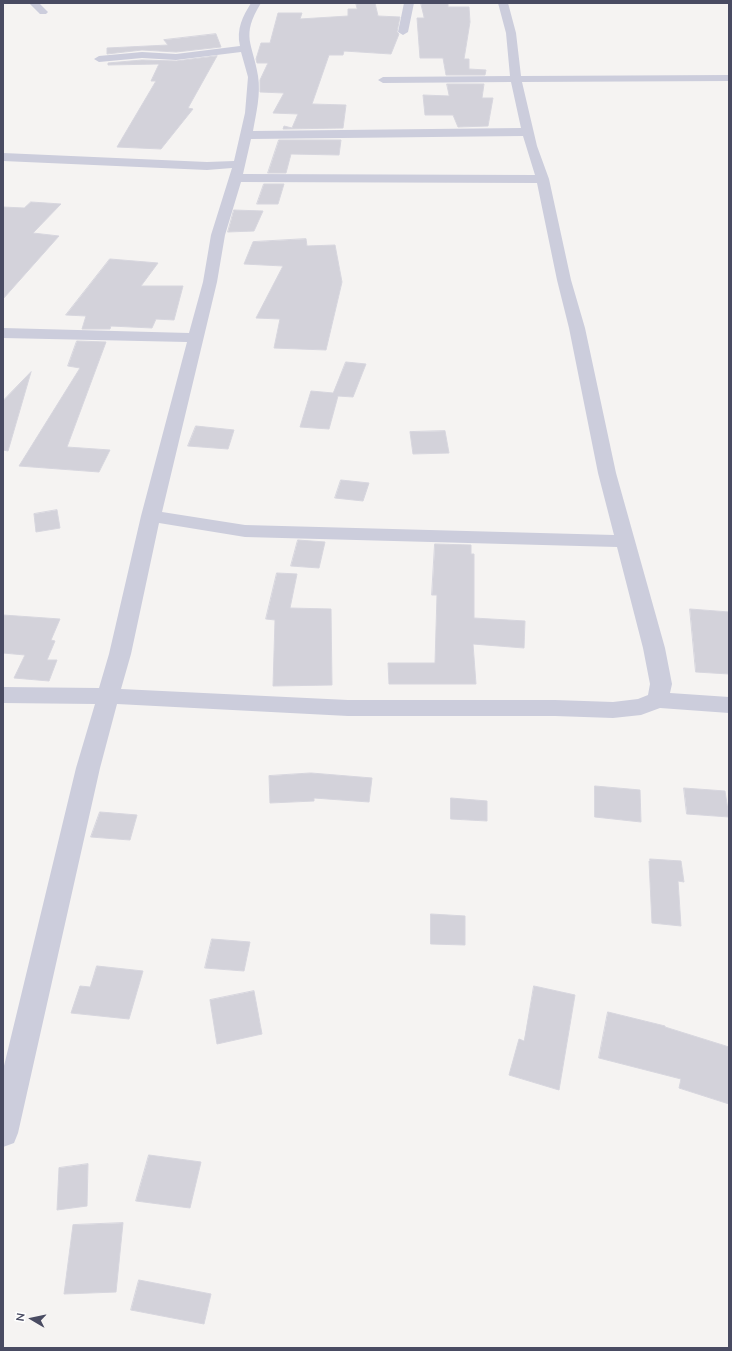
<!DOCTYPE html>
<style>
body{margin:0}
#map{position:relative;width:732px;height:1351px;overflow:hidden;background:#f5f3f2;font-family:Mulish,sans-serif}
canvas{display:block}
.frame{position:absolute;inset:0;border:4px solid #494b62;pointer-events:none}
.north{position:absolute;left:12px;top:1299px;width:40px;height:40px;-webkit-text-stroke:3px #fff;paint-order:stroke;rotate:279deg;font-size:11px;font-weight:700;line-height:16px;text-align:center;color:#494b62}
.north::after{content:'';display:block;margin:auto;width:14px;height:18px;background:#494b62;clip-path:polygon(50% 0,100% 100%,50% 72%,0 100%)}
</style>
<div id="map">
<canvas width="732" height="1351"></canvas>
<div class="frame"></div>
<div class="north">N</div>
</div>
<script>
const g = document.querySelector('canvas').getContext('2d');
g.lineJoin = 'round';
function fill(path, color) {
  g.fillStyle = color;
  g.fill(path, 'evenodd');
}
function stroke(path, color, width, dash) {
  g.strokeStyle = color;
  g.lineWidth = width;
  g.lineCap = dash ? 'butt' : 'round';
  g.setLineDash(dash || []);
  g.stroke(path);
}
const building = new Path2D(`
 M356,3H375L378,16L400,17L397,32L399,34L391,54L344,51L343,55H329L312,104L346,105L343,128L283,129L284,126L292,128L298,114L273,113L284,93L260,92V80L268,63H257L256,59L261,43H270L278,13H302L300,19L348,16V9H357Z
 M421,3H448V7H469L470,22L464,59H469V69L486,70L485,75H446L443,58H420L417,18H424Z
 M216,34L221,47L176,52L142,50L107,54V48L168,45L164,40Z
 M217,56L188,108L193,109L161,149L117,147L156,81H151L159,64L108,65V63L142,60L176,61Z
 M447,84H484L482,98H493L488,126L458,127L453,115H425L423,95L449,96Z
 M279,140H341L339,155L291,154L286,173H268Z
 M264,184H284L278,204H257Z
 M31,202L61,204L33,233L59,236L3,299V207L24,208Z
 M234,210L263,211L254,231L228,232Z
 M306,239L307,246L335,245L342,282L326,350L274,348L280,319L256,318L283,266L244,264L253,242Z
 M110,259L158,263L141,286H183L174,320L156,319L152,328L111,326L110,329H82L86,316L66,315Z
 M77,341L106,342L67,447L110,450L99,472L19,466L80,368L68,366Z
 M346,362L366,364L353,397L338,396L329,429L300,427L311,391L333,393Z
 M31,372L8,451L3,450V401Z
 M196,426L234,430L228,449L188,446Z
 M445,431L449,453L413,454L410,432Z
 M341,480L369,483L363,501L335,498Z
 M57,510L60,528L36,532L34,514Z
 M298,540L325,542L319,568L291,566Z
 M435,544L471,545V554H474V618L525,621L524,648L473,644L476,684H389L388,663H435L437,595H432Z
 M277,573L297,574L290,608L331,609L332,685L273,686L275,620L266,619Z
 M690,609L729,612V674L696,672Z
 M3,615L60,619L51,640L55,641L47,660H57L49,681L14,678L25,655L3,653Z
 M311,773L372,778L369,802L314,798V801L270,803L269,776Z
 M595,786L640,790L641,822L595,817Z
 M684,788L725,791L729,817L687,814Z
 M451,798L487,801V821L451,819Z
 M100,812L137,815L130,840L91,837Z
 M650,859L681,861L684,882L678,881L681,926L652,923L649,861H650Z
 M431,914L465,916V945L431,944Z
 M212,939L250,942L244,971L205,968Z
 M97,966L143,971L129,1019L71,1013L80,986L90,987Z
 M534,986L575,995L559,1090L509,1075L519,1039L524,1041Z
 M254,991L262,1034L217,1044L210,1000Z
 M608,1012L665,1026V1027L729,1047V1104L679,1088L681,1079L599,1058Z
 M149,1155L201,1162L190,1208L136,1201Z
 M88,1164L87,1206L57,1210L59,1168Z
 M123,1223L116,1292L64,1294L73,1225Z
 M139,1280L211,1294L204,1324L131,1310Z`);
const minor = new Path2D(`
 M29,3H39L48,12L46,14H40Z
 M251,3H261C240,37 253,43 258,76C261,94 256,114 253,131L521,128L511,82L383,83L378,80L383,77L510,76L506,33L498,3H508L516,33L521,76L729,75V81L522,82L537,146L549,179L571,280L585,328L616,473L665,648L672,684L670,693L729,697V713L660,708L641,715L613,718L555,716H348L117,704L100,768L18,1133L14,1143L3,1147V1070L76,768L95,704L3,703V687L99,688L109,654L141,516L187,342L3,338V328L189,333L203,282L211,235L232,168L207,170L3,161V153L207,162L234,161L245,113L248,77L241,52L176,60L142,58L99,62L94,59L99,56L142,52L176,54L240,46C236,29 243,16 251,3ZM523,136L535,175L243,174L251,139ZM241,182L537,183L557,280L569,328L598,473L614,535L245,525L162,512L217,282L225,235ZM159,523L245,537L617,547L643,648L650,684L648,695L638,699L613,702L555,700H348L121,689L131,654Z
 M404,3H414L408,32L403,35L398,32Z`);
fill(building, '#d3d2da');
stroke(building, '#d7d6de', 1);
fill(minor, '#cccddc');
</script>
